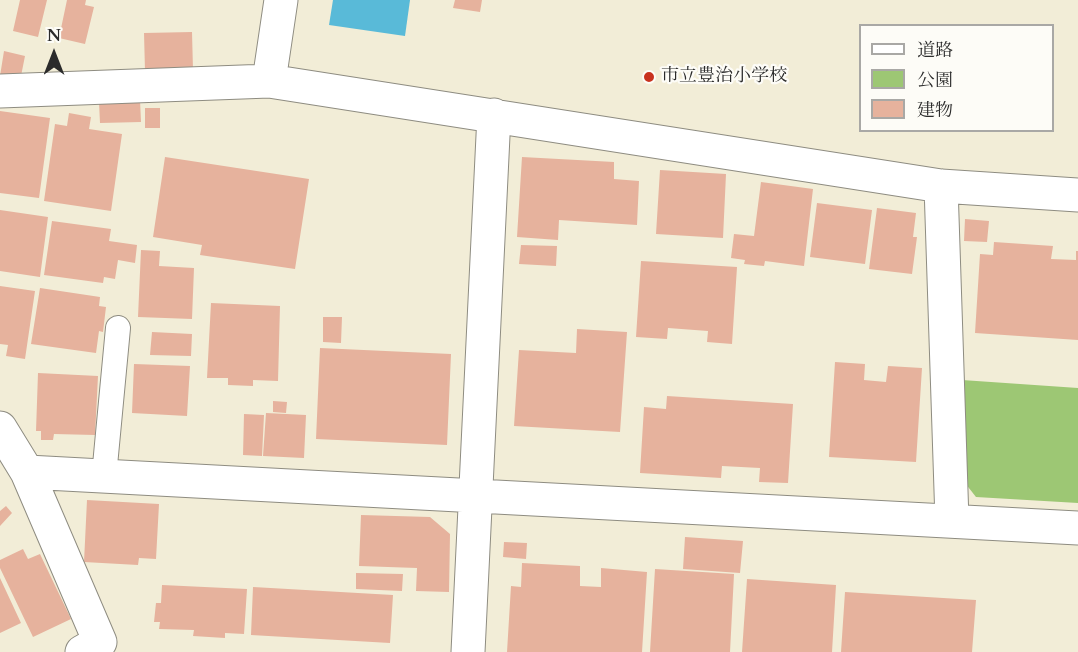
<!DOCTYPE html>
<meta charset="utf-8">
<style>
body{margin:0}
#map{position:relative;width:1078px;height:652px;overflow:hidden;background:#f2edd7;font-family:Cardo,"Noto Serif JP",serif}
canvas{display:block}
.legend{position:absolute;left:859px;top:24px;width:195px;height:108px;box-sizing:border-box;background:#fdfcf7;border:2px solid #a9a8a5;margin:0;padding:8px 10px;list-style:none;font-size:18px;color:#2b2b2b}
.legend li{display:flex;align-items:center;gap:12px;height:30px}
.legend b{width:30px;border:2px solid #a9a8a5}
.north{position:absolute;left:24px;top:24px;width:60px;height:60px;-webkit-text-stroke:4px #fdfcf7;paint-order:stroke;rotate:0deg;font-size:16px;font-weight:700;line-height:24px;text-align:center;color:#2b2b2b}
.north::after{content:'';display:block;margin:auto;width:21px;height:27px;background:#2b2b2b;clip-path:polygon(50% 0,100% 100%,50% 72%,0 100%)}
</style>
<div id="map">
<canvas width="1078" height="652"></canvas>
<ul class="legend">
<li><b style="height:8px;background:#fff"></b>道路</li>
<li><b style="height:16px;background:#9dc774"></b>公園</li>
<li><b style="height:16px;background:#e6b29d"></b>建物</li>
</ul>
<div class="north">N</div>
</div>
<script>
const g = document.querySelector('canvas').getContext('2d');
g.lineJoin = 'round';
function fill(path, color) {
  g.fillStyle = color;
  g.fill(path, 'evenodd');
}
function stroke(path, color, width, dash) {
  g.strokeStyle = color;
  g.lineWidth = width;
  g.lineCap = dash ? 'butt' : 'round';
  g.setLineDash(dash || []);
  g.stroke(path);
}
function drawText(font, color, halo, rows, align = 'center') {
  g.font = font + ' Cardo,"Noto Serif JP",serif';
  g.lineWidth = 4.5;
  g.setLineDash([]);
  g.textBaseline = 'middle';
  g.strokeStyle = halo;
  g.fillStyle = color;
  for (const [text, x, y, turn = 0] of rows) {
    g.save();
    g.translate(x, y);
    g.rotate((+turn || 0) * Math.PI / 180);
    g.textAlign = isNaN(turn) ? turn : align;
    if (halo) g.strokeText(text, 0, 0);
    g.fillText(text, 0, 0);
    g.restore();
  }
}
const green = new Path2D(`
 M962,380L1078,388V503L976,497L965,483Z`);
const water = new Path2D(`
 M333,0H410L405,36L329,25Z`);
const building = new Path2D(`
 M20,0H47L38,37L13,31Z
 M67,0H86L85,5L94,7L85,44L59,38Z
 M455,0H482L480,12L453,8Z
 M192,32L193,70L145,71L144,33Z
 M4,51L25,56L20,81L0,76Z
 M140,100L141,122L100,123L99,102Z
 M145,108H160V128H145Z
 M0,111L50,118L39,198L0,193Z
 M69,113L91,117L89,129L122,134L111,211L44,201L55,124L67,126Z
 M165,157L309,179L295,269L200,255L202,245L153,237Z
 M522,157L614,162V179L639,181L637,225L559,220L558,240L517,237Z
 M660,170L726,174L723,238L656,234Z
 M761,182L813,189L804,266L765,261L764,266L744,264L745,260L731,258L734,234L754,236Z
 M817,203L872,210L865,264L810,257Z
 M877,208L916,213L913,237H917L912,274L869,269Z
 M0,210L48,217L40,277L0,271Z
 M965,219L989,221L987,242L964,241Z
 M52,221L111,229L109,241L137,245L135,263L118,260L115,279L104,277L103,283L44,275Z
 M994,242L1053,246L1051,259L1076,260V251H1078V340L975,333L980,254L993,255Z
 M521,245L557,246L556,266L519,264Z
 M141,250L160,251L159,266L194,268L192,319L138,317Z
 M641,261L737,267L732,344L707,342L708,331L668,328L667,339L636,337Z
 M0,286L35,291L25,359L6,356L8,345L0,344Z
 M40,288L100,297L99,306L106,307L103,332L99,331L96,353L31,344Z
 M211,303L280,306L278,381L253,380V386L228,385V378H207Z
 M323,317H342L341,343L323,342Z
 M577,329L627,332L620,432L514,426L519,350L576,353Z
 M152,332L192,334L191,356L150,355Z
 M320,348L451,354L447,445L316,439Z
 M835,362L865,364L864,380L886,382L888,366L922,368L916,462L829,457Z
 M134,364L190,366L187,416L132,413Z
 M38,373L98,376L95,435L54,434L53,440H41V431H36Z
 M667,396L793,404L788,483L759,482L760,468L722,466L721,478L640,473L644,407L666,409Z
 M273,401L287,402L286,413L273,412Z
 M266,413L306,415L304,458L263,456Z
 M244,414L264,415L262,456L243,455Z
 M87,500L159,504L156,559L139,558L138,565L84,562Z
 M6,506L12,513L0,526V511Z
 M361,515L430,517L450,534L449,592L416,591L417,568L359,566Z
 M685,537L743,541L740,573L683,569Z
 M504,542L527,543L526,559L503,557Z
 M23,549L28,559L40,554L71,619L33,637L0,568V560Z
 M522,563L580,566V586L601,587V568L647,572L642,652H507L511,586L521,587Z
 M655,569L734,574L730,652H650Z
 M356,573L403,574L402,591L356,589Z
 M0,578L21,623L0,633Z
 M747,579L836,585L832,652H742Z
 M162,585L247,589L244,634L225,633V638L193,636L194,630L159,629L160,622H154L156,603H161Z
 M253,587L393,595L390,643L251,635Z
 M845,592L976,600L972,652H841Z`);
const service = new Path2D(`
 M104,476L118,328`);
const minor = new Path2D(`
 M269,81L281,0
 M0,91L269,81L941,186L1078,195
 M941,186L952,521
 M0,428L27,472L100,642L82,652
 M27,472L1078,528
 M468,652L494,115`);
const markers = [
 [649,77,6,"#c8321e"]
];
const poiNames = [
 ["市立豊治小学校",661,77]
];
fill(green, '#9dc774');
fill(water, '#59bad8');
fill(building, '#e6b29d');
stroke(service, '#8e8c81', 26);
stroke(minor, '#8e8c81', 35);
stroke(service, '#fff', 24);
stroke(minor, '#fff', 33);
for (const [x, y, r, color] of markers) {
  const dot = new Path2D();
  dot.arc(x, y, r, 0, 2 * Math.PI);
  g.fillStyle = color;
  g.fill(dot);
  stroke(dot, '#fdfcf7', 2);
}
drawText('18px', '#2b2b2b', '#fdfcf7', poiNames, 'left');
</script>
